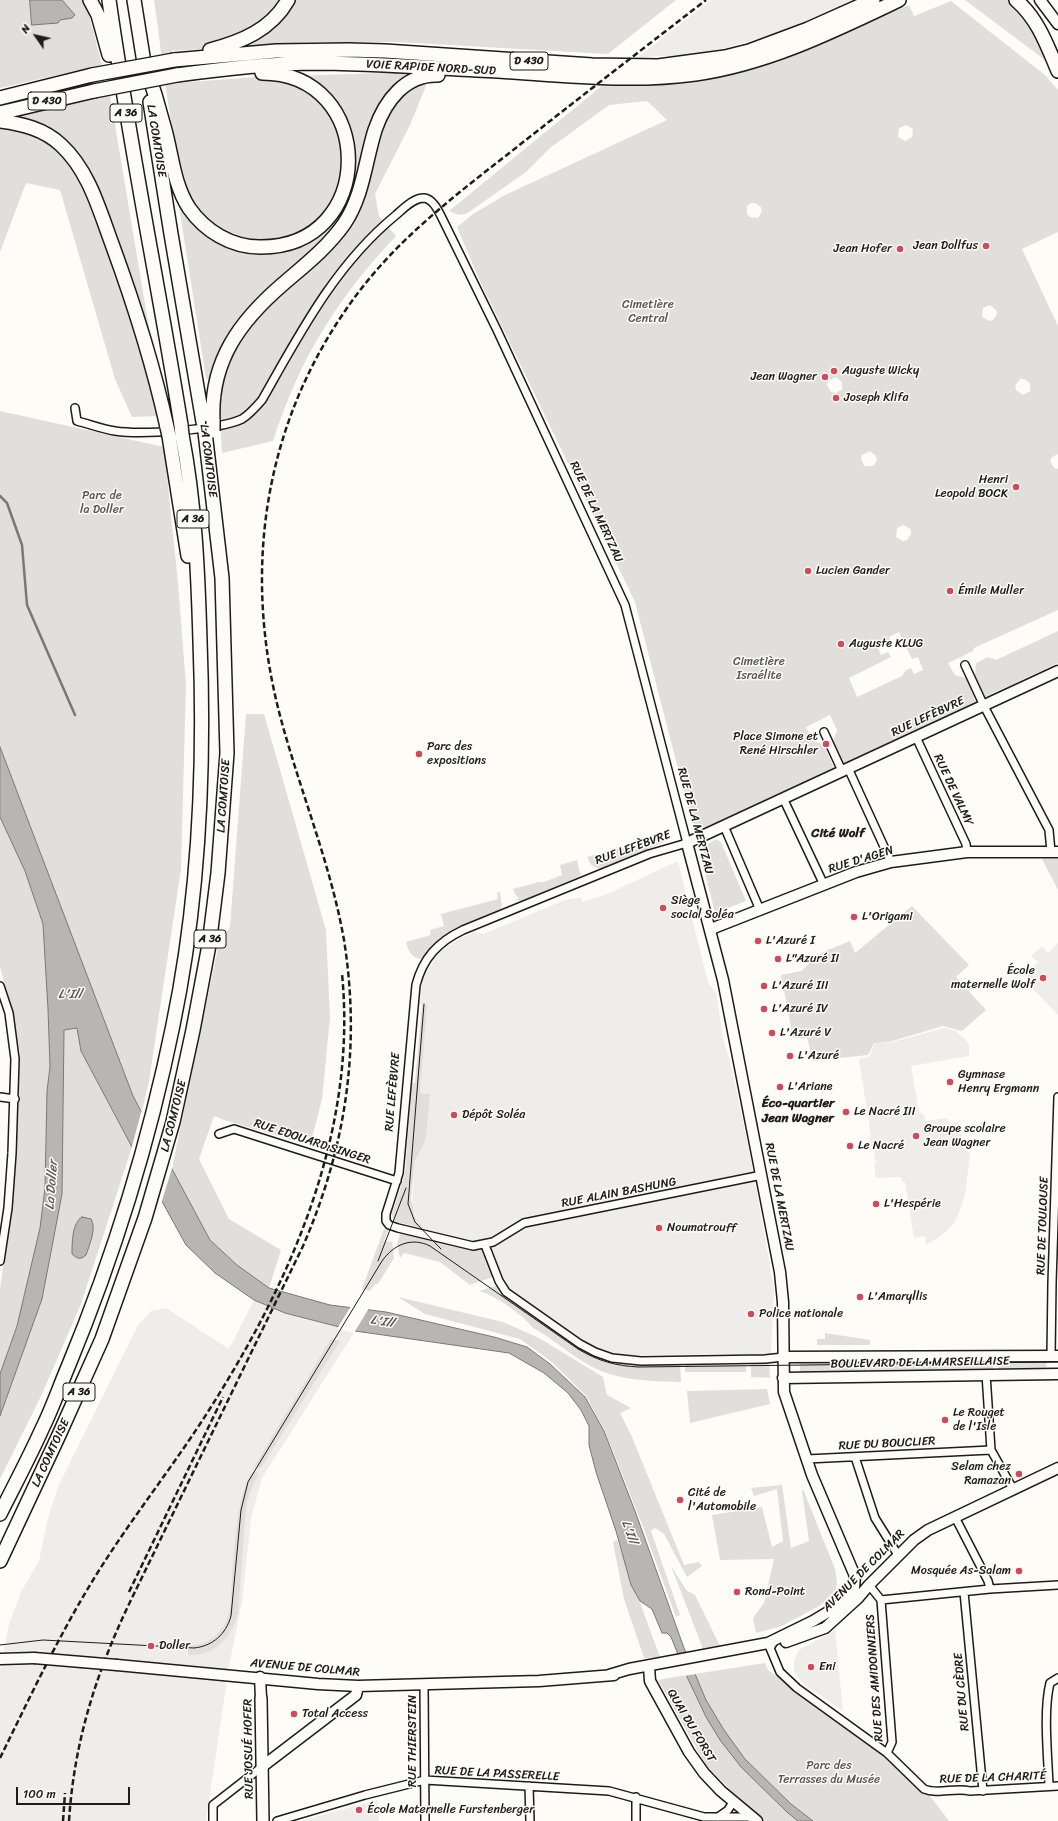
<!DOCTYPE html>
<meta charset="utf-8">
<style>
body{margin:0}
#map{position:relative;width:1058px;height:1821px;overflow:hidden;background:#fdfcf7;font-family:Sriracha,sans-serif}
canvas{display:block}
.north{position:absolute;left:16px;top:16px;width:40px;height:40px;-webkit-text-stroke:3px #fdfcf7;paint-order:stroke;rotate:304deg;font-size:11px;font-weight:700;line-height:16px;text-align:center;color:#1c1c1c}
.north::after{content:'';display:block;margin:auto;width:14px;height:18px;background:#1c1c1c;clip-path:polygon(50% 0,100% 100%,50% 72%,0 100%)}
.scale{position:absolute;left:16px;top:1787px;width:114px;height:18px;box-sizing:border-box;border:2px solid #1c1c1c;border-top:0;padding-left:5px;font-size:12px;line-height:14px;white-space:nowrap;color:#1c1c1c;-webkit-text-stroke:3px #fdfcf7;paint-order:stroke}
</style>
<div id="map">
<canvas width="1058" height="1821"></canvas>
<div class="north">N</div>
<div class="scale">100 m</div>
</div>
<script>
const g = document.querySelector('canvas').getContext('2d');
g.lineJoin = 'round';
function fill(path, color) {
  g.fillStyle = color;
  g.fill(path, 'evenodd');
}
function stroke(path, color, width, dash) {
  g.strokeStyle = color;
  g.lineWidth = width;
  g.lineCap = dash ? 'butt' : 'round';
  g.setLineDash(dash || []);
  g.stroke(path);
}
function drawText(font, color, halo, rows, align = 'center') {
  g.font = font + ' Sriracha,sans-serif';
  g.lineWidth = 3;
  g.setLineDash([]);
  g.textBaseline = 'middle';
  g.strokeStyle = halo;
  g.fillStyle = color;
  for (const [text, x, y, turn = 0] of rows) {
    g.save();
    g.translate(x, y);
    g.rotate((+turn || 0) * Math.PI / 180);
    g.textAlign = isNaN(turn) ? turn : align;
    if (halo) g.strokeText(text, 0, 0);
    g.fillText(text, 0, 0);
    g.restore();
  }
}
const built = new Path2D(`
 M711,0H852L813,18L771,35L725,48L680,56H658L637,58Z
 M678,861L708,983L716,992L723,1039L730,1060L753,1170L774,1289L771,1354L630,1355L605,1352L582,1342L511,1292L502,1278L487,1244L424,1229L418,1221L412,1206L415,1161L424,1144L430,1094L420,1093L424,1004H420L422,984L425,975L435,959L442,950L459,939L475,932L483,934L565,900L581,897L582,902L605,895Z
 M1058,943V1015L1029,985L1032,982L1025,974L1038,962L1031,956L1042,946L1048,953Z
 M944,1028L955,1031L964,1038L969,1045V1056L911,1066L919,1112L924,1115L926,1121L946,1118L950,1123L959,1122L965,1150L970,1153L965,1195L959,1213L953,1225L941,1236L926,1245L925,1236L914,1238L905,1182H902L901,1177L876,1178L874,1165H876L874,1150H872L869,1137L871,1136L859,1059L869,1057L875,1043H889Z
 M254,1300L285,1313L355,1331L262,1478L251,1518L242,1602L229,1666L206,1821H0V1670L9,1624L22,1590L39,1561L48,1518L58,1487L138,1325L151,1311L166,1308L229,1349Z
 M835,1630L843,1711L801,1682L794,1672V1660L799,1650Z
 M378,1800L379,1821H300Z`);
const green = new Path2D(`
 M0,0H99L87,7L102,65L0,88Z
 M154,0H676L608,54L396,42H312L172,51L178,83L255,77L417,72L426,86L410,125L375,194L379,216L396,236C336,300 300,358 273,441L222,453L220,419V387L206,378L178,200L191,197C168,134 164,66 154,0Z
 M965,0H1008L1021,9L1048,59L1045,60Z
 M951,1L1045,75L1058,90V232L1022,249L1058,326V454L1052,457L1050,461L1054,468L1058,469V610L974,648L973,651L948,663L955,675L966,678L976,702L843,764L833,742L837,730L830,715L806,727L813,741L824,745L834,768L704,828L692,823L635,602L479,279L457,227L473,214L505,195L667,120L647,101L609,105L550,148L526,172L469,212C461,216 457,215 449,211L603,85L637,84L817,44L909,5L914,16ZM906,125L913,129L912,137L905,141L898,137L899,128ZM751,203H755L761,207L762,211L758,218L750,217L747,214V206ZM990,305L996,310L997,314L993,320L989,321L982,317L983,308ZM836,377L842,382V390L835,393L831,392L827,385L828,381ZM1020,379H1024L1030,383V391L1023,395L1016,390L1015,386ZM870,451L876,456L877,460L873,466H864L861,459L862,455ZM904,525L911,530V534L907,540L903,541L896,537L897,528ZM899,632L912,659L918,657L923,670L914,674L911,668L906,670L902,676L857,697L849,678L891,657L888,652L881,655L877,646L890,640L889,637Z
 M110,95L153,352L159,416L132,417L115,379L60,190L26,183L0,252V128L17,129L16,118L44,109Z
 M0,411L164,447L178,583L186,685L181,869L149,1081L142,1111L133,1096L0,747Z
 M1058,631V663L985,697L975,675L976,663L988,657L996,660Z
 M246,714H264L326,930L330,1018L322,1099L311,1142L292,1140L224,1120L214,1116L199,1159L229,1219L281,1250L269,1288L237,1265L210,1240L172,1168L219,943L230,927Z
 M0,817L25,871L43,924L48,1009L50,1067L47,1091L45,1188L40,1228L17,1326L0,1374V1290L10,1210L20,1052L0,966Z
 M665,838L667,841L600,869L591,865L587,857L649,840L650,845Z
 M715,839L721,842L746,901L715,913L702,861L705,847Z
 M1042,859H1058V890Z
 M577,860L580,873H582L578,877L521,901L515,900L519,898L515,894L513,889L539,882H544L562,875L560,865Z
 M500,892L502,906L503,905L499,910L446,935L431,947L422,959C412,959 408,951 406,942L431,935L430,930L444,926L441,914L498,899L497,893Z
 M912,906L969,965L956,977L986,1010L962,1031L943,1026L889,1042L874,1043L868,1055L813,1061L807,1038H793L781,975L801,971L821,953L850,941L855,953Z
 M422,1004L427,1005L420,1093L430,1094L426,1137L424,1144L415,1161L411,1199L415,1217L424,1229L394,1221L392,1214L405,1173L412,1083H415Z
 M77,1028L81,1051L132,1147L81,1304L42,1394L0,1479V1416L42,1299L62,1194L64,1030ZM93,1221L72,1249L76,1222Z
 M384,1229L388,1230L384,1241L392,1242L394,1258L378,1284H375L370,1291L362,1289Z
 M400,1233L466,1249L479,1248L484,1253L493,1277L470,1285L440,1262L404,1253L400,1258L397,1244Z
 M495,1286L498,1287L505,1295L589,1353L680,1362L681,1382C649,1381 615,1381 587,1364C568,1353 552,1338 533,1328C523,1315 495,1295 479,1291Z
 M398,1297L503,1322L539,1338L603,1377L607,1395L631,1408L620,1413L632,1437L684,1565L699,1562L702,1566L687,1577L664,1534L655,1528L651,1531L680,1615L676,1617L642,1524L605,1431L586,1396L552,1362L520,1339L425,1314Z
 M825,1333L870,1340V1345H817V1339H825Z
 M331,1339L340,1341L261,1468L254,1467Z
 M993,1359V1372L800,1374V1361Z
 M998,1359H1047L1046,1370L998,1372Z
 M751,1361H769L770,1378L751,1377Z
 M685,1365H746V1372H685Z
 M767,1389L770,1404L690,1423L687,1391Z
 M251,1472L259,1473L249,1494L246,1507L238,1614C230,1639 215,1656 188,1655V1646C203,1645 216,1639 224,1626C232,1612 231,1593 232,1577C235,1541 236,1505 251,1472Z
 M782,1485L791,1548L809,1541L802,1491L803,1489L835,1569L837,1581L836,1589L821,1605L782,1626L756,1633L753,1618L764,1603L774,1559L720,1560L712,1515L762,1507L772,1547L783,1541L777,1489L754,1496L751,1488Z
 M617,1540L660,1657L644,1658L624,1599L613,1542Z
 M671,1566L687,1591L695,1595L720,1646L703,1649Z
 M765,1663L768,1670L882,1753L925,1795L930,1796L949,1821H813L791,1804L745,1759L724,1730L706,1700L695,1674Z
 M686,1675L706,1717L788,1813L798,1821H765L752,1812L706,1765L658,1680Z`);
const water = new Path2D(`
 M30,0H62L75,15L72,18L60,20L58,23L32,25Z
 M0,747L133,1096L210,1240L237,1265L269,1288L330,1305L386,1312L494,1337L527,1347L550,1364L585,1397L604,1431L635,1511L684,1648L706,1700L724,1730L745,1759L791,1804L813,1821H798L788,1813L741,1767L720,1740L706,1717L688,1679L671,1637L667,1633H662L652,1609L640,1601L631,1585L616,1531L596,1472L589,1445V1426L581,1410L568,1393L544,1373L509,1353L355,1331L285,1313L254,1300L215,1273L186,1245L132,1147L81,1051L77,1028L64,1030L62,1194L42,1299L0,1416V1374L17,1326L40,1228L45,1188L47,1091L50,1067L48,1009L43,924L25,871L0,817Z
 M82,1217L91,1219C97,1228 89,1246 86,1255C80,1260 78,1259 72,1254C72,1244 72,1222 82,1217Z`);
const pier = new Path2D(`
 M142,1109L173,1165L161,1204L131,1150Z
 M351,1306L369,1308L354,1333L337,1329Z
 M688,1652L697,1674L684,1676L676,1654Z`);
const stream = new Path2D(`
 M0,496L7,503L22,545L27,605L75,715`);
const street = new Path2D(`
 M75,408L77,421C89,424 102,429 115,431C141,435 219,430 242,419C250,414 256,407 262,400C300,333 335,265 396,215C403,209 413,198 424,198C433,199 438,210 442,218L497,330L625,605L687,843L649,854L463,930C438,942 423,958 416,985L399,1173L386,1214V1221L389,1225L398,1228L473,1246L493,1242L524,1223L762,1175
 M965,665L984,706L1049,830L1051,852
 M824,732L842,771
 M916,737L966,844L967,852
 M848,768L891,862
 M783,798L824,885
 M724,826L760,910
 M0,986L9,1013L15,1059L12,1153L8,1208L0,1261
 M0,1097L15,1099
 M219,1134L234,1129L397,1181
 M485,1245L499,1281L506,1292L580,1344L595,1352L612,1358L641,1361L765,1359L784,1357
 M1051,1356L1052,1283L1058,1097
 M986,1374L991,1450L1013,1489
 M855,1457L875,1518L898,1555
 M807,1459L991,1450
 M869,1585L881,1600
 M990,1589L1058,1585
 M964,1592L983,1791
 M881,1600L990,1589L988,1581L955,1517
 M881,1600L892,1742L887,1753
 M775,1640L770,1648L780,1672L797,1688L887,1753L924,1789C938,1795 955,1787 970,1791L1058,1786
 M424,1685L425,1821
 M529,1786L530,1821
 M1049,1786C1048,1757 1043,1711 1050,1683L1058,1678
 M718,1817L728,1810L733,1802
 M213,1821V1805L263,1766
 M277,1821L365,1795L425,1780L609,1791L704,1817H752
 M636,1821V1797`);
const secondary = new Path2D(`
 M1040,0L1058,24
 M711,929L856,872L891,862L967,852H1058
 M784,1357L1058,1356
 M783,1378L1058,1374
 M786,1642L825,1628L858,1598L869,1585L914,1540L928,1530L1058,1468
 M0,1659L34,1658
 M117,1665L318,1684L358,1686L539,1681L614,1675
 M649,1666L650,1681L689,1752L704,1773L721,1791L757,1821
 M609,1675L629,1669L768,1643L813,1621L838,1606L850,1595L854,1588L855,1576L812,1475L784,1392L783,1302L780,1272L723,980L687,843L1058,671
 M260,1677L261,1698
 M263,1766L356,1695L358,1686`);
const primary = new Path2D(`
 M261,1698L263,1821`);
const highway = new Path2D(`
 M90,0L98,15L109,55
 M109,0C129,142 158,283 181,425
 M134,0L145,69
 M1016,0C1038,19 1047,45 1058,71
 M210,50C241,42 271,30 288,0
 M174,60L276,51L348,50L385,51L592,65L658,66L725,57L749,51L808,29L873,0
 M144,61C152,84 159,107 165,130C172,156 174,185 189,208C205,231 231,247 260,247C378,248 377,73 262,73
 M177,75C221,69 265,64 309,63C372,63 436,68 498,71C563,75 630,83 695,74C767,64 834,31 899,0
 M0,98L92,75
 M150,102L171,234L203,422
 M0,113L94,91
 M0,121C23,124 44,129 61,145C89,171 99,209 112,244C134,304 153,364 167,427
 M213,421C210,361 240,321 283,284C305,265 327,248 344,224C363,196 365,162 375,130C385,101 405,74 438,75
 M169,436L188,556
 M0,1514C14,1486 29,1458 42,1429C52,1409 59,1388 68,1367C114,1256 149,1143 173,1025C199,900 205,769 200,641C198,572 195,502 182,435
 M0,1561L59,1435L102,1339L145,1218L173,1122L193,1030L209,945L218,873L227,753L222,578L205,432`);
const tram = new Path2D(`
 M424,1004L408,1204L415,1222L441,1249
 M378,1261L406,1188
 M0,1645L43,1640L194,1648C213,1646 226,1634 231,1616L241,1510L248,1482L382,1261C394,1244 412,1237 430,1246L578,1349C598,1361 616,1366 639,1367L1058,1362`);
const rail = new Path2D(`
 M129,1592L223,1397
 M0,1758C31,1695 61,1631 98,1572C130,1521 167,1474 200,1424C287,1291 358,1136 342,974
 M63,1821L65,1793
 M69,1821C74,1742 96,1673 130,1602L303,1246C346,1147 361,1047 344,940C331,866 302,796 282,723C240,571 263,416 361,289C406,231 465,188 522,143C583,95 645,47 706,0`);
const secondaryBridge = new Path2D(`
 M34,1658L117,1665`);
const highwayBridge = new Path2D(`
 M92,75L174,60
 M94,91L177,75
 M213,421V431
 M181,425L182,435
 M167,427L169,436`);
const markers = [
 [986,246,4,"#d1495b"],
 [900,249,4,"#d1495b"],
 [834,371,4,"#d1495b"],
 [825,377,4,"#d1495b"],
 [836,398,4,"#d1495b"],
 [1016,487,4,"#d1495b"],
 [808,571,4,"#d1495b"],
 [950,591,4,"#d1495b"],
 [841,644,4,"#d1495b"],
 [826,744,4,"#d1495b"],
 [419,754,4,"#d1495b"],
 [663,908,4,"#d1495b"],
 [854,917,4,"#d1495b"],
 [758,941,4,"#d1495b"],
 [778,959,4,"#d1495b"],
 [1043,978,4,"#d1495b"],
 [764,986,4,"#d1495b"],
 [764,1009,4,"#d1495b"],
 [772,1033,4,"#d1495b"],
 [790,1056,4,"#d1495b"],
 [950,1082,4,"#d1495b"],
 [780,1087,4,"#d1495b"],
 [846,1112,4,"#d1495b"],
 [454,1115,4,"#d1495b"],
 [916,1136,4,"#d1495b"],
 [850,1146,4,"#d1495b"],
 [876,1204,4,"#d1495b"],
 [659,1228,4,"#d1495b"],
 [860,1297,4,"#d1495b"],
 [751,1314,4,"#d1495b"],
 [945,1420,4,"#d1495b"],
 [1019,1474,4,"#d1495b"],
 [680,1500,4,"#d1495b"],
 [1019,1571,4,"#d1495b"],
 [737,1592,4,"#d1495b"],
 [151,1646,4,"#d1495b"],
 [811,1667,4,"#d1495b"],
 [294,1714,4,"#d1495b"],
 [359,1810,4,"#d1495b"]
];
const shields = [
 [529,61,38],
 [47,101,38],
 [126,113,32],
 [193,519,32],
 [210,939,32],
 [79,1392,32]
];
const shieldNames = [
 ["D 430",529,61],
 ["D 430",47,101],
 ["A 36",126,113],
 ["A 36",193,519],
 ["A 36",210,939],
 ["A 36",79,1392]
];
const streetNames = [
 ["VOIE RAPIDE NORD-SUD",431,68,3],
 ["LA COMTOISE",156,141,81],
 ["LA COMTOISE",208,461,83],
 ["RUE DE LA MERTZAU",596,512,65],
 ["RUE LEFÈBVRE",928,717,-25],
 ["RUE DE VALMY",953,790,65],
 ["LA COMTOISE",224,796,-86],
 ["RUE DE LA MERTZAU",695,821,75],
 ["RUE LEFÈBVRE",633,848,-20],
 ["RUE D'AGEN",861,860,-17],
 ["RUE LEFÈBVRE",393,1092,-85],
 ["LA COMTOISE",174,1116,-76],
 ["RUE EDOUARD SINGER",312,1142,18],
 ["RUE ALAIN BASHUNG",619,1193,-11],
 ["RUE DE LA MERTZAU",779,1197,79],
 ["RUE DE TOULOUSE",1043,1226,-88],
 ["BOULEVARD DE LA MARSEILLAISE",920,1363,-1],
 ["RUE DU BOUCLIER",887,1444,-3],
 ["LA COMTOISE",51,1453,-65],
 ["AVENUE DE COLMAR",864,1571,-45],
 ["AVENUE DE COLMAR",305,1668,5],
 ["RUE DES AMIDONNIERS",875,1678,-94],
 ["RUE DU CÈDRE",962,1692,-95],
 ["QUAI DU FORST",691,1726,59],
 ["RUE THIERSTEIN",413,1741,-90],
 ["RUE JOSUÉ HOFER",249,1749,-91],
 ["RUE DE LA PASSERELLE",497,1774,3],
 ["RUE DE LA CHARITÉ",993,1778,-2]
];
const poiNames = [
 ["Jean Dollfus",978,246,"right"],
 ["Jean Hofer",892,249,"right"],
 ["Auguste Wicky",842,371],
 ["Jean Wagner",817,377,"right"],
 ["Joseph Klifa",844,398],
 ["Henri",1008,480,"right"],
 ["Leopold BOCK",1008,494,"right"],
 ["Lucien Gander",816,571],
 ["Émile Muller",958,591],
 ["Auguste KLUG",849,644],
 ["Place Simone et",818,737,"right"],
 ["René Hirschler",818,751,"right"],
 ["Parc des",427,747],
 ["expositions",427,761],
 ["Siège",671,901],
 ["social Soléa",671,915],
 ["L'Origami",862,917],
 ["L'Azuré I",766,941],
 ["L\"Azuré II",786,959],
 ["École",1035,971,"right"],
 ["maternelle Wolf",1035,985,"right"],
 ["L'Azuré III",772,986],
 ["L'Azuré IV",772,1009],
 ["L'Azuré V",780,1033],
 ["L'Azuré",798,1056],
 ["Gymnase",958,1075],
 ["Henry Ergmann",958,1089],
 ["L'Ariane",788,1087],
 ["Le Nacré III",854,1112],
 ["Dépôt Soléa",462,1115],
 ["Groupe scolaire",924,1129],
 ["Jean Wagner",924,1143],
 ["Le Nacré",858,1146],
 ["L'Hespérie",884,1204],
 ["Noumatrouff",667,1228],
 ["L'Amaryllis",868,1297],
 ["Police nationale",759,1314],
 ["Le Rouget",953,1413],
 ["de l'Isle",953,1427],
 ["Selam chez",1011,1467,"right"],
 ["Ramazan",1011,1481,"right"],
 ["Cité de",688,1493],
 ["l'Automobile",688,1507],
 ["Mosquée As-Salam",1011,1571,"right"],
 ["Rond-Point",745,1592],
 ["Doller",159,1646],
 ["Eni",819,1667],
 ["Total Access",302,1714],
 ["École Maternelle Furstenberger",367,1810]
];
const parkNames = [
 ["Cimetière",648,305],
 ["Central",648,319],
 ["Parc de",102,496],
 ["la Doller",102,510],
 ["Cimetière",759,662],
 ["Israélite",759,676],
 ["Parc des",829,1766],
 ["Terrasses du Musée",829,1780]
];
const neighbourhoodNames = [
 ["Cité Wolf",838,834],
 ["Éco-quartier",798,1104],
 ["Jean Wagner",798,1119]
];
const waterNames = [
 ["L'Ill",70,995],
 ["La Doller",52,1185,-86],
 ["L'Ill",382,1322,10],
 ["L'Ill",629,1532,71]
];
fill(built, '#eeede9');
fill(green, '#e0dfdb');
fill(water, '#b7b6b2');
stroke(water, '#797876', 1);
fill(pier, '#fdfcf7');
stroke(stream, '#797876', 2.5);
stroke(street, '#1c1c1c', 10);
stroke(secondary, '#1c1c1c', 13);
stroke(primary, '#1c1c1c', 14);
stroke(highway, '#1c1c1c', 16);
stroke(street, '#fdfcf7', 7);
stroke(secondary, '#fdfcf7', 10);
stroke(primary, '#fdfcf7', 11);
stroke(highway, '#fdfcf7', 13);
stroke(tram, '#1c1c1c', 1);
stroke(rail, '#1c1c1c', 2.5, [6, 3]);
stroke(secondaryBridge, '#1c1c1c', 13, []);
stroke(highwayBridge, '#1c1c1c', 16, []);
stroke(secondaryBridge, '#fdfcf7', 10);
stroke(highwayBridge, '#fdfcf7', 13);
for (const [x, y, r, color] of markers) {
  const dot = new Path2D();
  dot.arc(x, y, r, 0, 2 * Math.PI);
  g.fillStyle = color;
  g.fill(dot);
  stroke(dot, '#fdfcf7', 1.5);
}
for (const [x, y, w] of shields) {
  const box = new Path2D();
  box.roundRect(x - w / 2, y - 9, w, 18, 3);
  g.fillStyle = '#fdfcf7';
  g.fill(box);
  stroke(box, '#1c1c1c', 1);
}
drawText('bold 11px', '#1c1c1c', null, shieldNames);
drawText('12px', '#1c1c1c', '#fdfcf7', streetNames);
drawText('12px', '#1c1c1c', '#fdfcf7', poiNames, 'left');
drawText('12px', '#575655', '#fdfcf7', parkNames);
drawText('bold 13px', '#1c1c1c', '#fdfcf7', neighbourhoodNames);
drawText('italic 13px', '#5a5a58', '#fdfcf7', waterNames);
</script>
